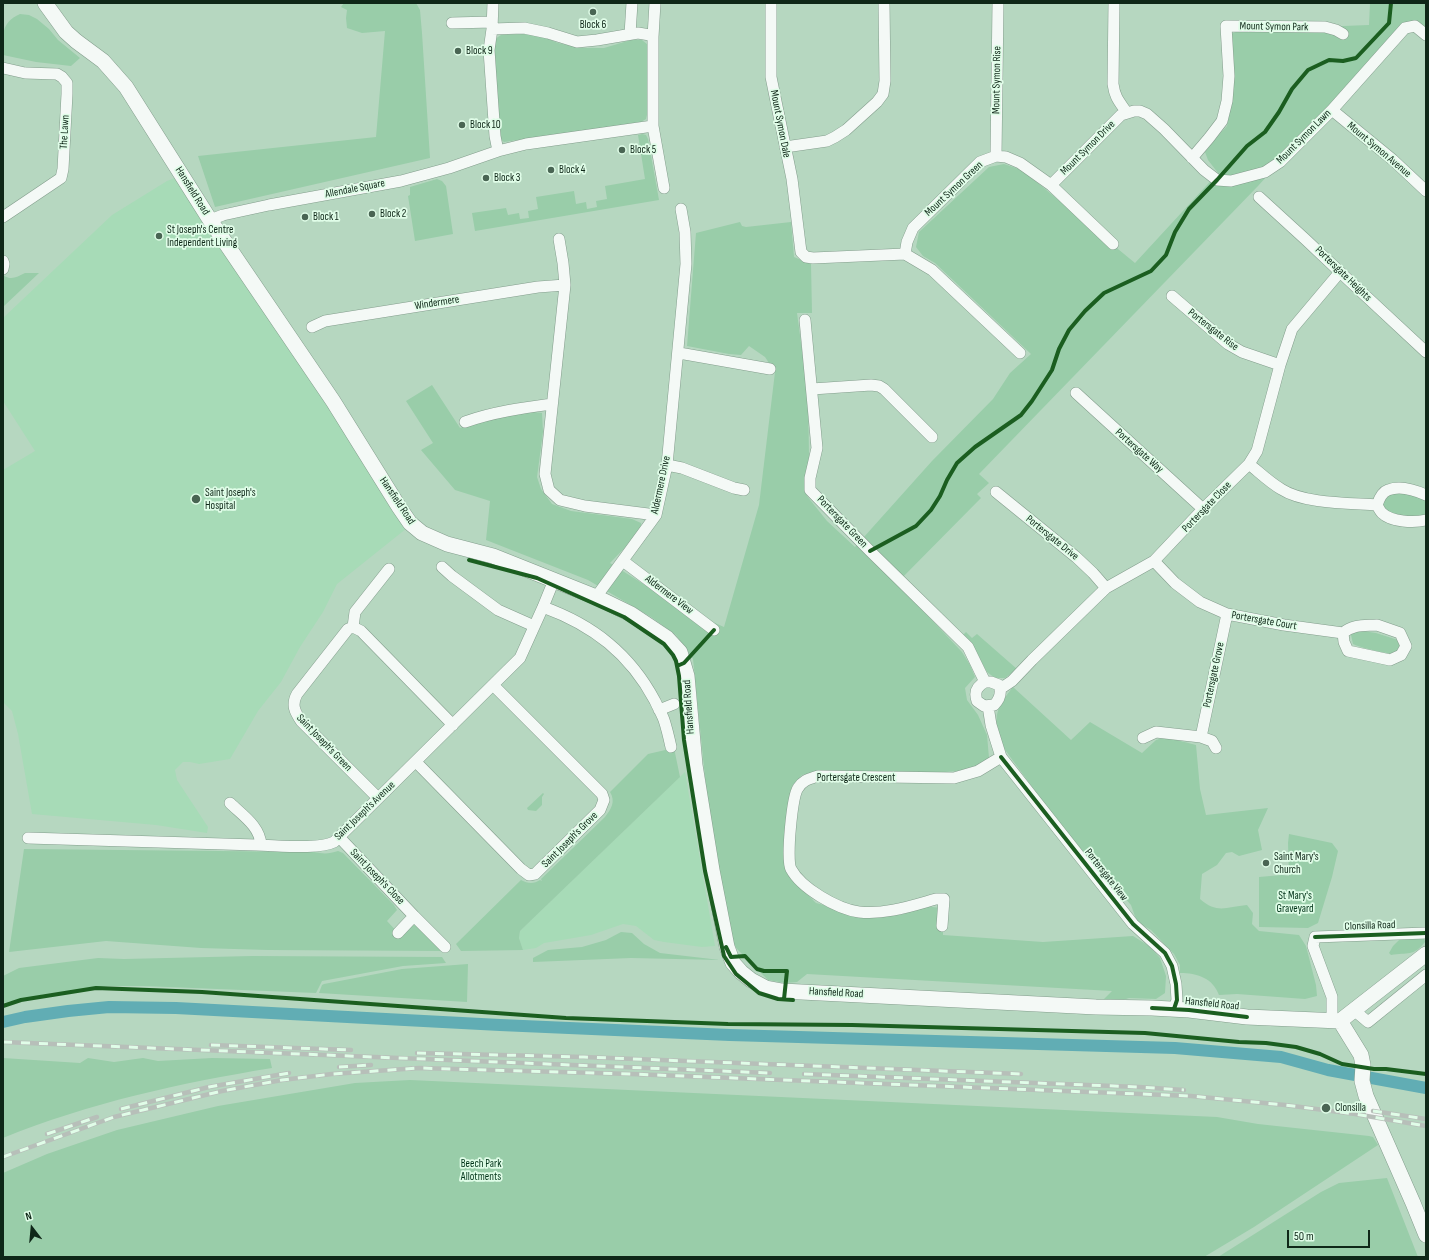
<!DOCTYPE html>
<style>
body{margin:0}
#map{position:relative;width:1429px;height:1260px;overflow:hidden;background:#b6d7c0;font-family:"Sofia Sans Condensed",sans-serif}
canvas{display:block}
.frame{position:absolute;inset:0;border:4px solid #0f2718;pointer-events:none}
.north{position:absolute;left:12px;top:1208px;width:40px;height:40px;-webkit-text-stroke:3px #e0fde8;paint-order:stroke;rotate:344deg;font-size:11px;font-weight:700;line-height:16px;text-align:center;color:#0f2718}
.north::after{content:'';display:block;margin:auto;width:14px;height:18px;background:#0f2718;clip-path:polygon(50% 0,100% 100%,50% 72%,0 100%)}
.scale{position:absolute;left:1287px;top:1230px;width:83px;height:18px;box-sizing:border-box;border:2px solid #0f2718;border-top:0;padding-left:5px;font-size:12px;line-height:14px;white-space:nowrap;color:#0f2718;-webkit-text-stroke:3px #e0fde8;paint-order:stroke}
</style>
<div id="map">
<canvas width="1429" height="1260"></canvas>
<div class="frame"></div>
<div class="north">N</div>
<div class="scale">50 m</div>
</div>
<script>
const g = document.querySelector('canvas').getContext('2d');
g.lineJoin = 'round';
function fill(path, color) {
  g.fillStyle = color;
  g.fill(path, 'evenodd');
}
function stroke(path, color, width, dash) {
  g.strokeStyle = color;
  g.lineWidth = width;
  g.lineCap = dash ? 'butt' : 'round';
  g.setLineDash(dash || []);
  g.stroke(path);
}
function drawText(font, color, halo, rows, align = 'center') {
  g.font = font + ' "Sofia Sans Condensed",sans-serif';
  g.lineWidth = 3.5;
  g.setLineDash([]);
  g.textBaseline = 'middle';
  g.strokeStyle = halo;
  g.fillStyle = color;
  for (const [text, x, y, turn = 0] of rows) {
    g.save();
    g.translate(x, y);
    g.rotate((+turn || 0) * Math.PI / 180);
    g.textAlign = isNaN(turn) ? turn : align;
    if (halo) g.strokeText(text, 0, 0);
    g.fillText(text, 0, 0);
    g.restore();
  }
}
const built = new Path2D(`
 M177,177L407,528L337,584L323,612L300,647L281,682L258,711L230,759L199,764L190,762H183L175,770L177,780L208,827L207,833L156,825L32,814L18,734L12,711L3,702V470L35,451L3,401V318L112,215L167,181Z
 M685,772L715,946L702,947L664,942L654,940L636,926L623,924L591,935L556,941L544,943L536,948L523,950L519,938L520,931Z`);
const green = new Path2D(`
 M344,3H416L420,10L422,33L430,158L215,207L198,156L376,137L385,31L362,33L347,28L346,18L347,10L341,7Z
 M1370,3H1426V28H1401L1258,186L979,474L989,483L977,494L981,498L897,583L962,652L970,665L975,677L965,688L967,700L978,715L987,735L989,758L970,770L921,774L822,771L802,775L792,786L788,811L795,882L816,903L867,916L901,915L924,906L941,908L943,922V935L1043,942L1133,936L1149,946L1160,958L1166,976L1165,993L1156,999L1129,998L1126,999L1103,1000L1112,991L807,974L797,982L785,983L768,980L736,948L729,931L707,797L693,659L676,635L651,617L588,580L486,540L490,501L455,490L421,450L433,443L406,401L432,385L460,428L477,422L526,411L542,413L543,432L537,477L541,489L552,504L571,511L632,519L641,523V531L610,563L683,609L724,627L759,505L775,372L765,357L749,346L741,355L729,354L687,346L696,233L740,222L742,226L746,227L791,222L794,257L811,264L812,313H797L808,394L809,456L808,473L804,486L807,496L827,521L855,547L932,461L993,399L1010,373L1031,354L935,263L923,256L916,247L919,232L989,167L1004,164L1022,170L1135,263L1218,173L1208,160L1205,152L1214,140L1227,126L1233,96V75L1231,34L1240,30L1369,25Z
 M20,14L29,15L37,19L49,29L58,40L80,58L71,66L36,62L3,55C3,36 0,23 20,14Z
 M523,34L541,36L558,43L581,48H604L631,40H642L648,45L649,106L646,119L641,122L504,142L500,139L494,49L495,39L501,35Z
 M642,134L646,135L648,139L659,200L475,231L472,213L506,208L508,215L519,213L520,219L529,218L528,211L538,209L536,197L574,191L576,204L586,202L587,209L597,207L596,201L607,199L605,186L645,179L638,135Z
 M437,179L442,181L446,186L453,234L415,241L408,196L410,195V187Z
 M25,273H39L3,307V275C11,281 17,277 25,273Z
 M1387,490L1426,495V520L1382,513L1380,496Z
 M1356,630L1376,633L1398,640L1402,649C1400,651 1397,653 1394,654C1388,654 1358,647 1353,644L1351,635Z
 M966,632L972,638L977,634L1017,669L1005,678H995L987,672L975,650L962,636Z
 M1013,687L1071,740L1090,722L1142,753L1156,740L1165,737L1196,745L1200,789L1206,815L1268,808L1258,830L1262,850L1239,856L1232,852L1226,853L1217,865L1202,874L1200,899C1217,914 1226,907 1247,905L1253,913L1252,924L1259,931L1299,935L1306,946L1316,985L1317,996L1305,999L1237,994L1219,995C1213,978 1197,973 1180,973V965L1174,954L1151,930L1137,922L1131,905L1063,829L1000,743C993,716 996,708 1013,687Z
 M674,748L680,777L520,931L519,938L523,950L461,951L456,944L521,880C528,884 534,884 540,880L542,881L541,879L605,817C611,809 616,802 610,792L648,754Z
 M543,793L544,794L542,797V805L536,811L528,810L527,808Z
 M1289,834L1332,843L1338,851L1332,877L1318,923L1308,928L1259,927V877L1282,875L1289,876L1288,843Z
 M24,849L314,852C323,854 329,854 338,851L343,853L394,905L397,910L387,921L400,935L409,927L414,925L420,927L445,951L268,950L201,948L106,941L9,952Z
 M621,932L632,933L644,944L660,953L720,960L631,958L533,962V958L548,950L582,947L606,940Z
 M1402,937L1424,938L1425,942C1413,957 1408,952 1391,955L1389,953L1393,946Z
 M252,956L442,957L446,963L403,966L322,981L316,993L143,986H108L46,994L3,1003V976L19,968L98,958L124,959Z
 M468,964L467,1002L319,993L322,985L324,984L402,969Z
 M3,1058L80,1063L88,1058L114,1062L143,1058L158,1061L212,1058L270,1059L272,1068C180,1083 89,1103 3,1138Z
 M410,1080L1217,1117L1258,1124L1369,1136L1373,1137L1378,1145L1254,1227L1204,1257H3V1173L47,1154L117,1130L218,1106L355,1083Z
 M1387,1178L1418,1257H1218L1321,1192L1339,1183Z`);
const canal = new Path2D(`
 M3,1022L25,1017L68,1011L109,1007L176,1008L500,1025L730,1035L1175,1048L1281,1057L1328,1070L1426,1088`);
const street = new Path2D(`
 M493,3L492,29L489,50L495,136L498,151
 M771,3V77L792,179L801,252L806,257L813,258L905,254L932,270L1020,353
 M1114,3L1113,84C1115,98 1119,101 1127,113
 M452,23L492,22
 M492,29L524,28L548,33L577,42L597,40L638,33L650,35L653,37V126L664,188
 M630,34L632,3
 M653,37L655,3
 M3,68L25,73L57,74L62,77L67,83V94L63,169L61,178L3,217
 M1332,110L1393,160L1426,191
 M785,147L827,141L835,137L846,130L877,102L883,94L885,81L884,3
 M996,156L998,3
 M1192,158L1209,138L1222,121L1227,101L1229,76L1226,26L1325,27L1336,30L1343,34
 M1051,185L1121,115L1134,111H1140L1147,114L1164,129L1204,170L1217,180L1231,181L1265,172L1280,162L1332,110L1405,28L1415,26L1426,35
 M1259,197L1305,239L1340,272L1426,352
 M210,220L223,215L269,205L401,181L449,168L498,151L526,144L653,126
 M559,239L563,263L565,285L545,474L549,490L560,500L585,506L656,515
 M905,254L907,242L913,228L980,162L996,156L1006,157L1020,163L1051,185L1113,244
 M3,261L4,264L3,269
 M1172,296L1228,344L1242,352L1280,365
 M805,320L817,448L810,478V490L870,551L968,647L985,682
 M312,327L325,321L538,287L565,285
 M679,353L770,369
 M812,389L871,385L879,386L884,389L932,437
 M1076,393L1203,509
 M465,422C493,412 522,408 552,404
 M1249,464C1259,472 1269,482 1281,489C1304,504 1349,503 1377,505
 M667,465L682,468L734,488L744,490
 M996,492L1076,557L1093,573L1106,588
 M1426,495C1415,490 1400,485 1388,490C1382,492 1379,499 1377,505C1378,507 1380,511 1382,513C1391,522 1414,523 1426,520
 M623,561L714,630
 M1154,561L1175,583L1200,602L1227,614L1284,625L1343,633
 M442,567L452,576L498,610L534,626
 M596,597L656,515L667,465L686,264L685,232L681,209
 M543,607C593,625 630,654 655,701C658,708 662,714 664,720C667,729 669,738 671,747
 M1377,625L1400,633L1406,646L1401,655L1390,660L1348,651L1344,642L1343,633C1353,624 1365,626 1377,625Z
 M353,627L355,612L389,569
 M985,682H991L999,685C1002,693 1000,699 994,705L984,706L977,701C974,692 977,686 985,682Z
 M1000,689L1012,681L1032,660L1106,588L1154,561L1203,509L1249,464L1257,451L1280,365L1292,329L1340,272
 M988,706L991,725L1001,757L1133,924L1165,953L1172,966L1176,984L1177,1000L1174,1009
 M659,710L674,704
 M1201,737L1227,614
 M1143,738L1156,732L1201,737L1212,741L1216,748
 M416,762L521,869L529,875L535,874L540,869L600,810L604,800L602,794L493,685
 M378,798L301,721C295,712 291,705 297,694L348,629L353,627L361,631L453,725
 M230,803C242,815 260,826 261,845
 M28,838C104,841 180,843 256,845C275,845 318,850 334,842L520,658L543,607L554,580
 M340,838L414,916L445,947
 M942,926L944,899H936C911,906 885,915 859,912C837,909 801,888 791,869C786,860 792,797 798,788C803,780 809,779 818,776L954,778L978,771L1001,757
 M398,933L414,916
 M1355,1011L1368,1022L1426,975
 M1332,1022V997L1313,946L1315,937L1426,933`);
const secondary = new Path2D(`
 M45,3L66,32L76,41L103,61L126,87L210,220L333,401L399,507L410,523L422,533L447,544L493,556L596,597L631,614L667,638L680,652L687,676L695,765L712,870L727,947L733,963L741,972L751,980L766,988L782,991L1096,1007L1152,1008L1189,1010L1247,1017L1340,1021
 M1340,1021L1361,1055L1363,1065L1362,1081L1366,1096L1413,1203L1426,1235
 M1340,1021L1426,954`);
const rail = new Path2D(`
 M3,1042L770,1073
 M211,1045L351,1050
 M417,1053L584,1057L1021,1074
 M339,1067L371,1065
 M804,1074L1139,1087L1184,1090
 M121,1109L209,1087L289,1073
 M1373,1111L1426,1119
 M47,1134L97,1117
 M3,1157L114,1117L222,1091L282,1080L332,1074L419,1068L631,1074L1191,1096L1285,1105L1355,1114L1426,1126`);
const cycleway = new Path2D(`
 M870,551L916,526L931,510L940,496L947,480L957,463L975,447L1021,415L1032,401L1052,370L1059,349L1069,330L1085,311L1104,293L1151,271L1166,255L1175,232L1189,209L1217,180L1247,146L1265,132L1279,112L1292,89L1308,70L1329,60L1343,61L1356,58L1389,23L1391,3
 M469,560L537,578L624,617L664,644L673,655L676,661L679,676L684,740L705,871L724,956L736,974L759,993L778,999L793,1000
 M677,666L684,663L714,630
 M1001,757L1133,924L1165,953L1172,966L1176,984L1177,1000L1174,1009
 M1315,937L1426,933
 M726,947L731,957L745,956L757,969L764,971H787L784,999
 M3,1006L21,1000L96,988L202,992L566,1018L728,1024L852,1025L1145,1033L1239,1042L1266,1043L1296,1047L1320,1054L1342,1064L1374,1069H1386L1426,1074
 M1152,1008L1189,1010L1247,1017`);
const markers = [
 [593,12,4,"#496553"],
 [458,51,4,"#496553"],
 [462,125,4,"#496553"],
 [622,150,4,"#496553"],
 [551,170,4,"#496553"],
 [486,178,4,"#496553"],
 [372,214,4,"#496553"],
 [305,217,4,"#496553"],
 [159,236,4,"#496553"],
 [196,499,5,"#496553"],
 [1266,863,4,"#496553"],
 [1326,1108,5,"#496553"]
];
const poiNames = [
 ["Block 6",593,25,"center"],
 ["Block 9",466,51],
 ["Block 10",470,125],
 ["Block 5",630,150],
 ["Block 4",559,170],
 ["Block 3",494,178],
 ["Block 2",380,214],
 ["Block 1",313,217],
 ["St Joseph's Centre",167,230],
 ["Independent Living",167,243],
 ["Saint Joseph's",205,493],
 ["Hospital",205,506],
 ["Saint Mary's",1274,857],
 ["Church",1274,870],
 ["Clonsilla",1335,1108]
];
const streetNames = [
 ["Mount Symon Park",1274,27,1],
 ["Mount Symon Rise",997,80,-89],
 ["Mount Symon Dale",780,124,79],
 ["The Lawn",65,132,-87],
 ["Mount Symon Lawn",1304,137,-45],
 ["Mount Symon Drive",1088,148,-45],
 ["Mount Symon Avenue",1379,150,40],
 ["Allendale Square",355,189,-11],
 ["Mount Symon Green",954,189,-43],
 ["Hansfield Road",192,191,58],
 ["Portersgate Heights",1343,274,44],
 ["Windermere",437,303,-9],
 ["Portersgate Rise",1213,330,38],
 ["Portersgate Way",1139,451,42],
 ["Aldermere Drive",661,485,-78],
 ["Hansfield Road",397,501,56],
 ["Portersgate Close",1207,507,-46],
 ["Portersgate Green",842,522,46],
 ["Portersgate Drive",1052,538,39],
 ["Aldermere View",669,595,37],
 ["Portersgate Court",1264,621,10],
 ["Portersgate Grove",1214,675,-78],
 ["Hansfield Road",689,707,-94],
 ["Saint Joseph's Green",324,743,46],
 ["Portersgate Crescent",856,778],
 ["Saint Joseph's Avenue",365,811,-44],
 ["Saint Joseph's Grove",570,840,-45],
 ["Portersgate View",1106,875,52],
 ["Saint Joseph's Close",377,877,46],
 ["Clonsilla Road",1370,926,-2],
 ["Hansfield Road",836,993,3],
 ["Hansfield Road",1212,1004,6]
];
const parkNames = [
 ["St Mary's",1295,896],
 ["Graveyard",1295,909],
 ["Beech Park",481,1164],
 ["Allotments",481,1177]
];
fill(built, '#a7dbb7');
fill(green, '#99cda9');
stroke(canal, '#61adb4', 12);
stroke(street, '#839d8c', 12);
stroke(secondary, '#839d8c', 16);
stroke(street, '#f4f9f6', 11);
stroke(secondary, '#f4f9f6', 15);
stroke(rail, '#b7bfb9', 4.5);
stroke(rail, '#e0fde8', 3, [9]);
stroke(cycleway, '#1b5e20', 4);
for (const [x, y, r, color] of markers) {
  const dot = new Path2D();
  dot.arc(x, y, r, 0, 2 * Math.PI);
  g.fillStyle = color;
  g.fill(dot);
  stroke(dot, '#e0fde8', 1.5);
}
drawText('11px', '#0f2718', '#e0fde8', poiNames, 'left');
drawText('11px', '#0f2718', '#e0fde8', streetNames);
drawText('11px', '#003318', '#e0fde8', parkNames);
</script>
